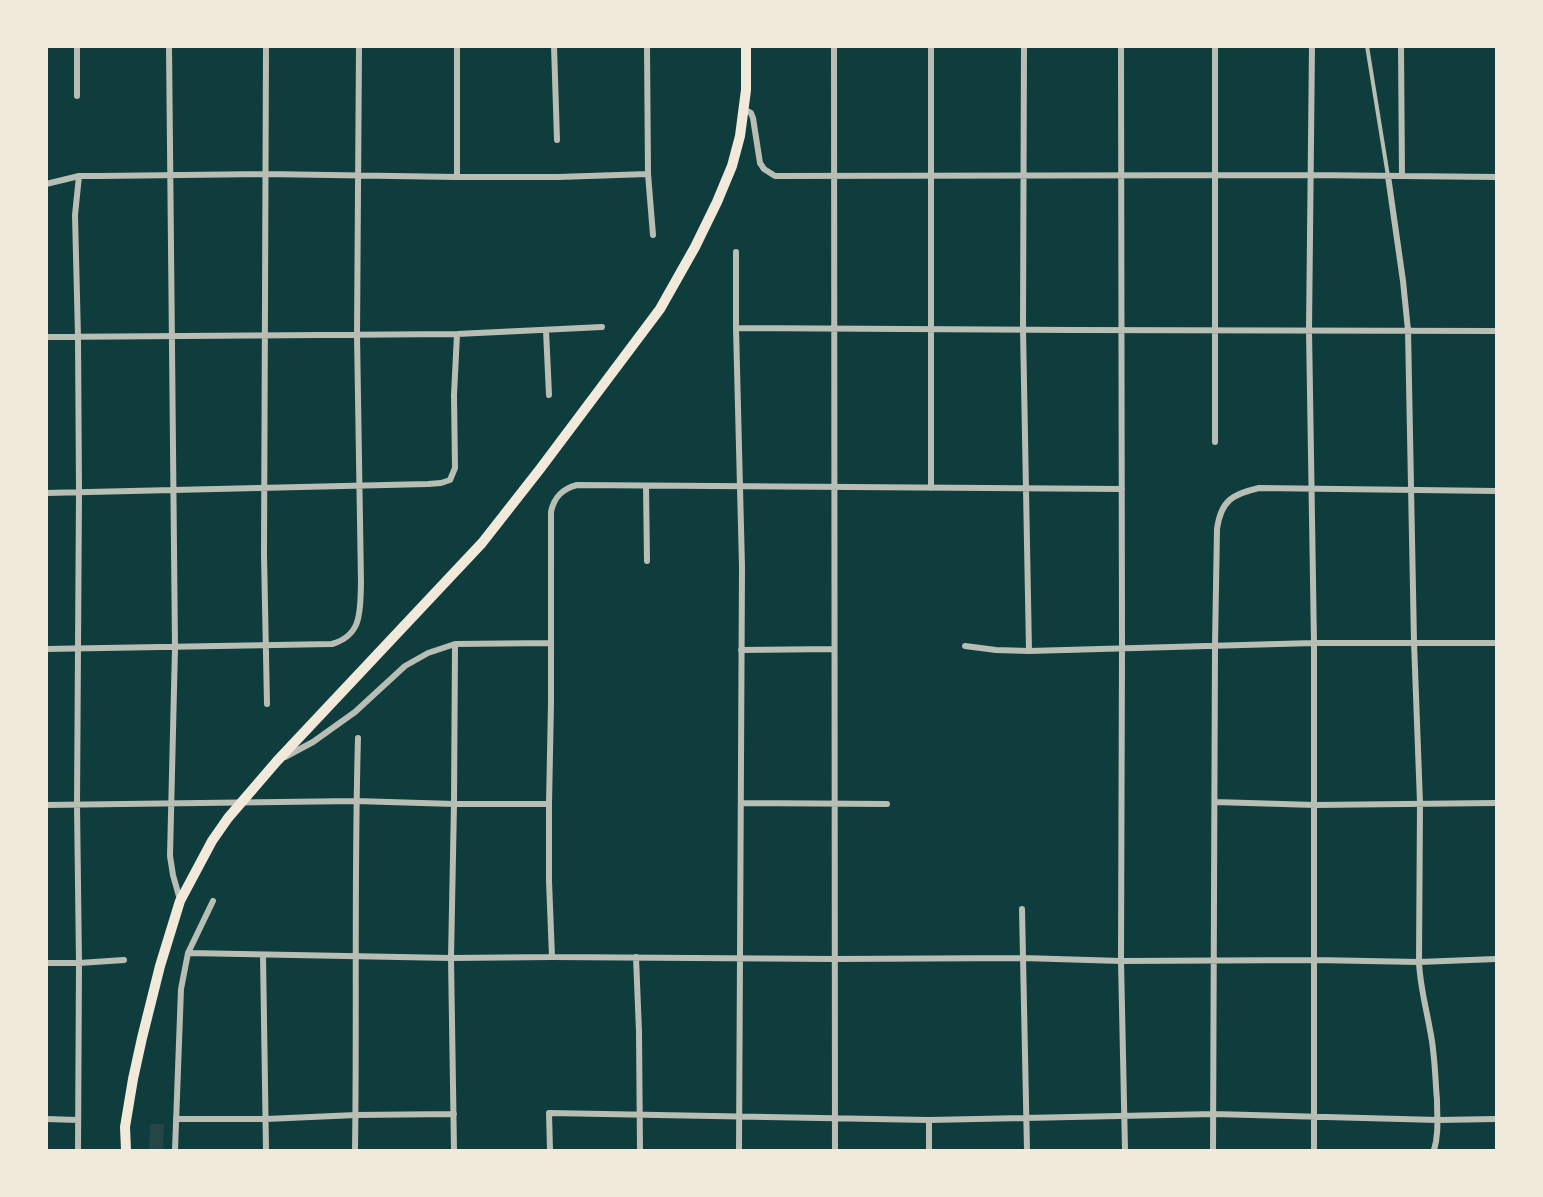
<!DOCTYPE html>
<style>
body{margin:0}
#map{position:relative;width:1543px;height:1197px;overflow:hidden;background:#0f3d3e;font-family:"IBM Plex Sans",sans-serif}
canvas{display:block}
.frame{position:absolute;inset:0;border:48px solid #f1e9da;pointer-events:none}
</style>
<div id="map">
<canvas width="1543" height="1197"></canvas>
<div class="frame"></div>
</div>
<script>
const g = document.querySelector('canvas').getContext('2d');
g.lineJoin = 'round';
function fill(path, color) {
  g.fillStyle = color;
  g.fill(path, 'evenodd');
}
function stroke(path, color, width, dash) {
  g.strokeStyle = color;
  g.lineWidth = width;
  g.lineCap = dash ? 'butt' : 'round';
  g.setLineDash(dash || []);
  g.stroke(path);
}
const green = new Path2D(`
 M150,1124H164L163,1150H149Z`);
const service = new Path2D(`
 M1367,46L1388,176`);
const minor = new Path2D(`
 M77,46V96
 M169,46L175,648L170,856L173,875L180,900
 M266,46L264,555L267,704
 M554,46L557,140
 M647,46L648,174L653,235
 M834,46L835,1150
 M931,46V488
 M1024,46L1023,329L1029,651
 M1121,46L1122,648L1121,961L1125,1150
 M1215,46V442
 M1312,46L1309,330L1314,643V1150
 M1401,46L1402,176
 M743,109L751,113L753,118L760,163L764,169L775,176L1310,175L1496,177
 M1388,176L1403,281L1408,330L1414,642L1420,803L1419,962C1420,986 1426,1007 1430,1030C1435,1053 1435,1077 1437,1100C1437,1117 1439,1134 1434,1150
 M457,177V46
 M46,184L79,176H99L265,174L457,177H558L648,174
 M736,252V328L742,567L739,1150
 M736,328L1073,330L1496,331
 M546,330L549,395
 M46,337L457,334L602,327
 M646,486L647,561
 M46,493L428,484L441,483L450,480L455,468L454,395L457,334
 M965,646L996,650L1029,651L1314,643H1496
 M46,649L332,644C363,635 360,610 361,583L357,335L359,46
 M741,650L834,649
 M285,757L313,742L355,712L405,666L428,653L455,644L551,643
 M1215,802L1315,805L1496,803
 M741,803L887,804
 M46,805L356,801L454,804H549
 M1022,909L1027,1150
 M188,953L451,958L552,957L835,959L1023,958L1121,961L1315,960L1419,962L1496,959
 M263,955L266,1150
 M552,957L549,881V804L551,702V512C554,497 562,489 577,485L1122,489
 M636,957L639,1032L640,1150
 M46,963H79L124,960
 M46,1119L78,1120
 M176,1119H266L356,1115L454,1114
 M78,1150L79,963L77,805L79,492L78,337L75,215L79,176
 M175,1150L181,989L188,953L213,901
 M355,1150C357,1013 354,875 358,738
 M454,1150L451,958L454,804L455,644
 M550,1150L549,1113L929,1120L1214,1114L1438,1120L1496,1119
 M929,1150V1120
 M1213,1150L1215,645L1217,529C1221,500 1233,494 1259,488L1496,491`);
const primary = new Path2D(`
 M126,1150L125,1127L133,1079L142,1038L160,966L180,901L212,841L228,818L277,761L482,543L540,469L660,309L695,247L717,202L732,166L740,136L746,90V46`);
fill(green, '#244646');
stroke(service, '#b8beb3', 4);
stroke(minor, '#b8beb3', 6);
stroke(primary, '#f1e9da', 10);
</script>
